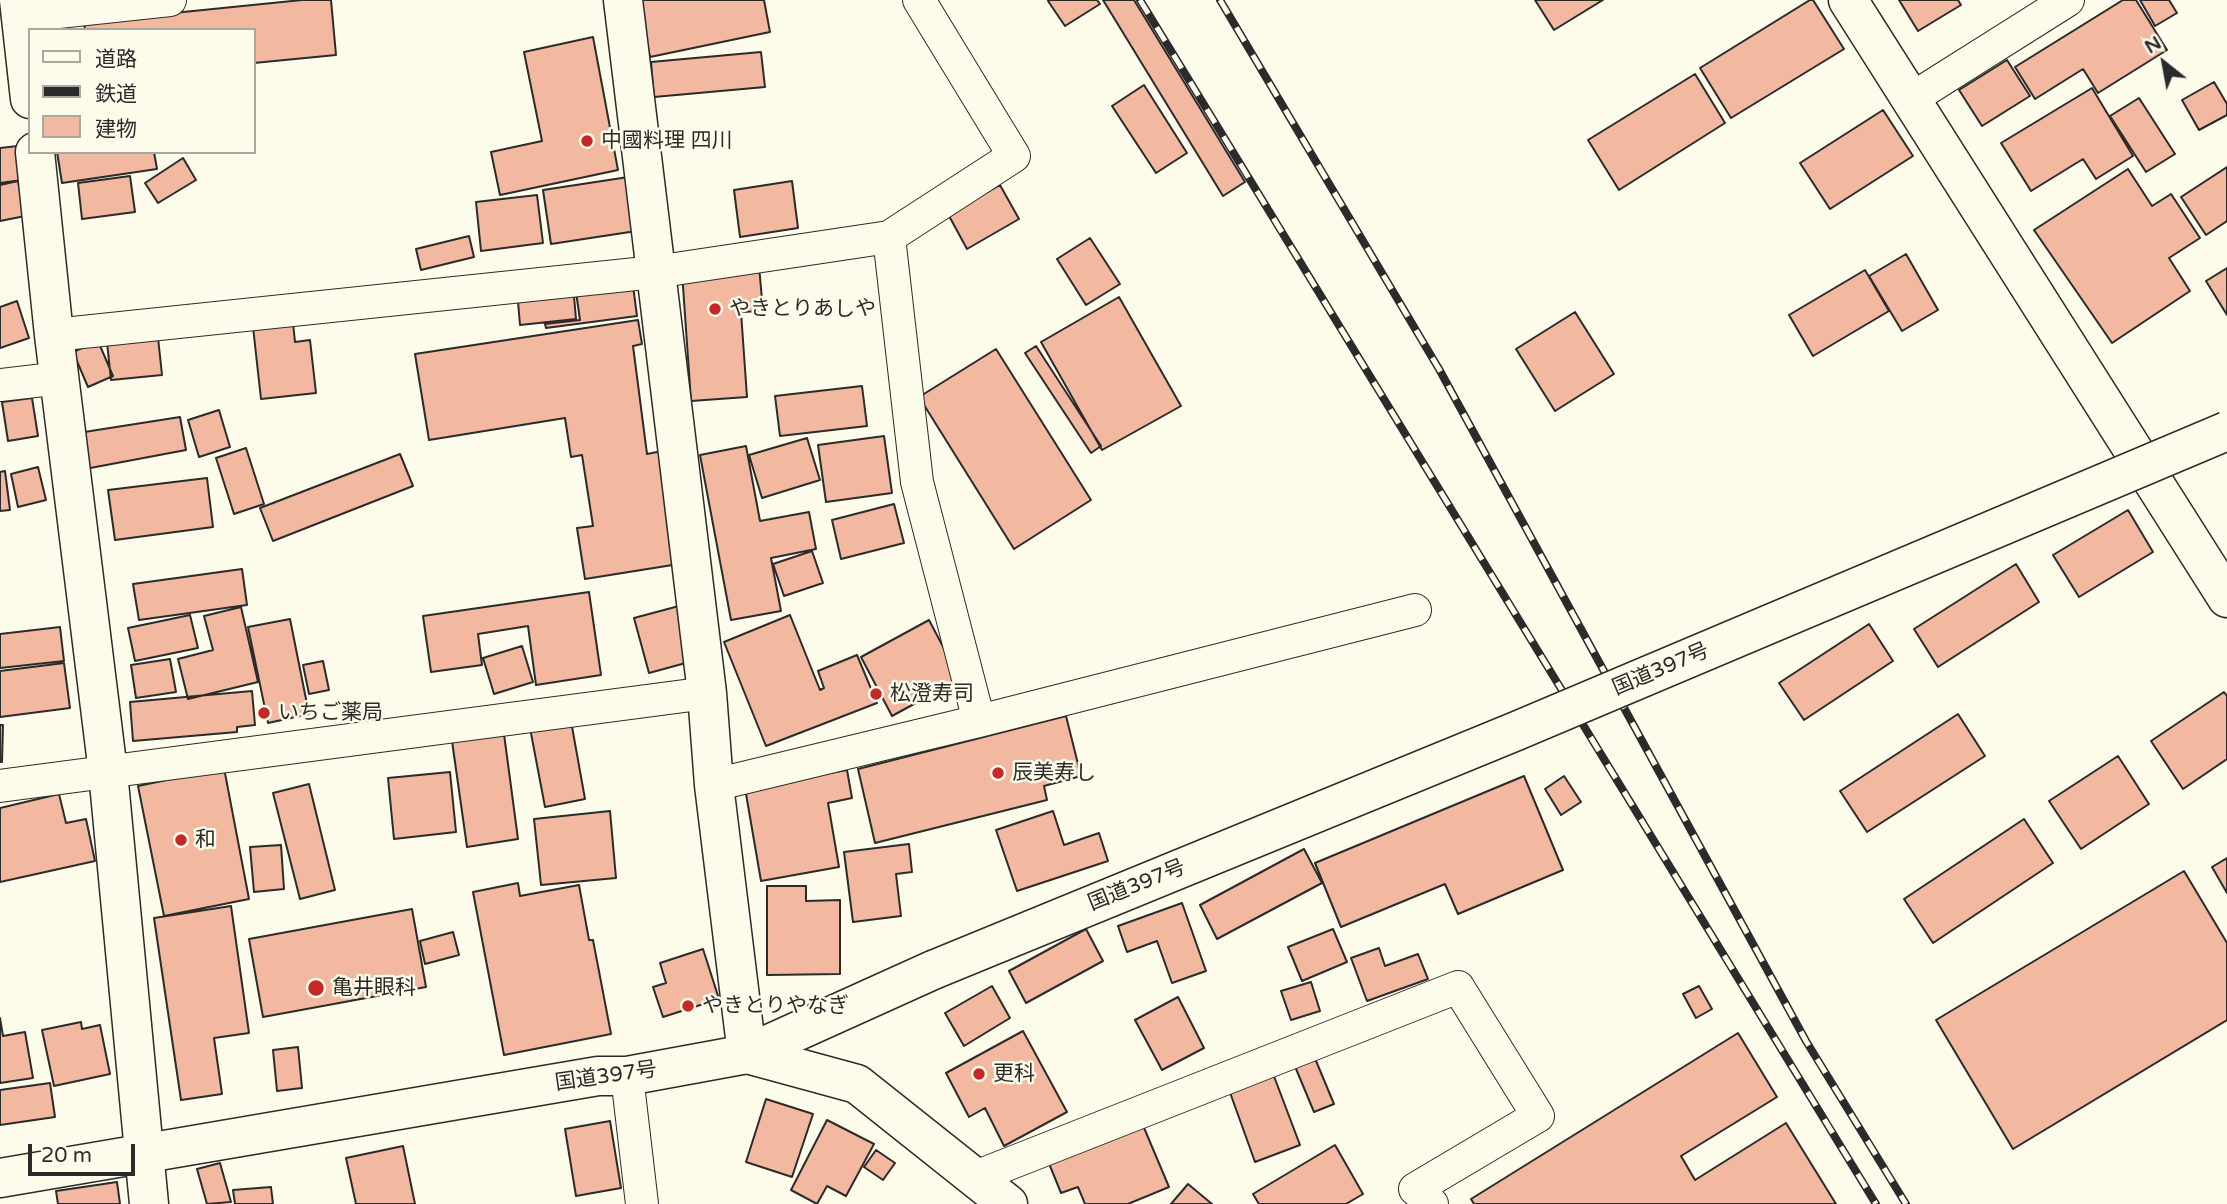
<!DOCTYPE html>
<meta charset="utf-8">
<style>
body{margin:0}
#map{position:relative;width:2227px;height:1204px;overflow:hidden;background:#fdfbea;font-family:"Varela Round","Noto Sans JP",sans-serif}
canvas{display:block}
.legend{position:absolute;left:28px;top:28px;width:228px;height:126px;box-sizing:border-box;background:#fdfbea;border:2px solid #a9a89e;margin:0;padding:9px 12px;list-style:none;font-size:21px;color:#2b2b2b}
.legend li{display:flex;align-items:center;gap:14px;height:35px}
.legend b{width:35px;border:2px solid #a9a89e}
.north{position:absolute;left:2129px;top:28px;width:70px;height:70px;-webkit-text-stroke:5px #fdfbea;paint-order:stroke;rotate:329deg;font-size:19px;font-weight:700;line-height:28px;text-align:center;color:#2b2b2b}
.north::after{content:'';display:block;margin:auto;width:24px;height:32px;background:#2b2b2b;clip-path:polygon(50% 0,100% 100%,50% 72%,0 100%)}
.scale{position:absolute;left:28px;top:1144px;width:107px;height:32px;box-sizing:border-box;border:4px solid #2b2b2b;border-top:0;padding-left:9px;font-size:21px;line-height:24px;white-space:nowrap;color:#2b2b2b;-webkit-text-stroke:5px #fdfbea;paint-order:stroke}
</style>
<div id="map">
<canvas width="2227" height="1204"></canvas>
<ul class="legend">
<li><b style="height:9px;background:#fdfbea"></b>道路</li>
<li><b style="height:9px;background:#2b2b2b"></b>鉄道</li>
<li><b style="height:19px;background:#f2b8a0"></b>建物</li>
</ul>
<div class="north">N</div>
<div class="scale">20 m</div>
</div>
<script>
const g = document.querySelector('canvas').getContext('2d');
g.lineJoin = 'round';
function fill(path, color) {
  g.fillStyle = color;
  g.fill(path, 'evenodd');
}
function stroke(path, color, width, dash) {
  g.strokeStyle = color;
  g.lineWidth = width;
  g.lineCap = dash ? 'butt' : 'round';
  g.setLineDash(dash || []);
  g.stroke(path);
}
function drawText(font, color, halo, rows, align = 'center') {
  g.font = font + ' "Varela Round","Noto Sans JP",sans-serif';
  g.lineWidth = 5;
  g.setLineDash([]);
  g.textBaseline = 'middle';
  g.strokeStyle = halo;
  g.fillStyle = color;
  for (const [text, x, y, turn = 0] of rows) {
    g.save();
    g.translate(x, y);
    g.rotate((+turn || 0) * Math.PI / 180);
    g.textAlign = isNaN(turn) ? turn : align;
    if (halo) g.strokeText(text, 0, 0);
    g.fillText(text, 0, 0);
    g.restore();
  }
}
const building = new Path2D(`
 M302,0H331L336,55L254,63V30H85L84,22Z
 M643,0H764L770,32L650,57L638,1Z
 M1050,0H1097L1100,4L1065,26L1048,1Z
 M1103,0H1134L1245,182L1223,196Z
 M1535,0H1603L1554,30Z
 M1810,0H1813L1844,49L1731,118L1700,68Z
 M1899,0H1958L1961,5L1918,31Z
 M2123,0H2136L2167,50L2098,93L2083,69L2035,99L2015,67Z
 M2140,0H2169L2177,13L2155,26Z
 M593,37L618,170L500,195L491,152L542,141L524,52Z
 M761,52L765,87L654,97L651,62Z
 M2007,60L2030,96L1982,126L1959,90Z
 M1695,74L1725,123L1619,190L1588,140Z
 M2214,82L2227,104V115L2199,130L2182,100Z
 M1144,85L1187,153L1156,173L1112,106Z
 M2092,88L2133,156L2096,179L2083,159L2031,191L2001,143Z
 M2139,98L2175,154L2146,172L2110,116Z
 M1883,110L1913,156L1830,209L1800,163Z
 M18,146L22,180L0,183V148Z
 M57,152H154L157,169L62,183Z
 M183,158L196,180L158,203L145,183Z
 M2227,167V221L2206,235L2181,197Z
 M2128,169L2152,206L2171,194L2200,238L2169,258L2190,291L2112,343L2034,230Z
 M130,176L135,212L82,219L78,183Z
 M635,176L643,230L551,244L543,190Z
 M18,181L25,216L0,221V185Z
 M792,181L798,228L740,237L734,190Z
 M1000,185L1019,219L967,249L948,214Z
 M537,195L543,243L481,251L476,202Z
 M469,236L474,257L421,270L416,249Z
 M1090,238L1120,284L1086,305L1057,259Z
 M1906,254L1938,310L1902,331L1869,276Z
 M759,266L763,311L741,312L747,397L691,401L682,272Z
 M2227,268V315L2206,281Z
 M1865,270L1889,311L1813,356L1789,315Z
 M632,278L637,316L546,328L545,324L580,320L575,285Z
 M573,285L576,319L520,325L517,290Z
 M1119,297L1181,406L1102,450L1041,342Z
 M17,301L29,338L0,348V307Z
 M1575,312L1614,374L1555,411L1516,349Z
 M638,320L642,344L633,346L647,454L667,450L685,563L585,579L577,528L593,526L582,455L571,457L565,418L429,440L415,354Z
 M293,323L295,342L310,340L316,393L261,399L253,327Z
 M157,328L162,375L111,380L106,333Z
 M98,341L113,376L88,387L73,352Z
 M1036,346L1101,446L1091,453L1025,353Z
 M996,349L1091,500L1014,549L919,397Z
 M862,386L867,426L780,436L775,396Z
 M32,398L38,436L8,441L2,402Z
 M219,410L230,447L199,457L188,420Z
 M180,417L186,450L85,469L78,433Z
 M884,436L892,493L826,502L818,445Z
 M807,438L820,480L762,498L749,455Z
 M746,446L760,521L809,512L816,549L771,558L781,611L731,620L700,455Z
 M246,448L264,504L234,514L216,458Z
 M400,454L413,486L273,541L260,508Z
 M38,467L46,500L18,507L11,474Z
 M5,471L10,510L0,511V472Z
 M207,478L213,527L115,540L108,490Z
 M894,504L904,543L841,559L832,520Z
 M2128,510L2153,552L2079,597L2053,555Z
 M812,551L823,583L784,596L773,564Z
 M2016,564L2039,602L1938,667L1914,629Z
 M242,569L247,605L139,620L133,584Z
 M589,592L601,675L536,685L528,626L478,634L482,665L431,672L423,616Z
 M679,606L693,661L649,673L634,618Z
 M241,607L258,682L188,699L178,659L213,650L204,616Z
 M190,615L198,648L135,661L128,628Z
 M790,615L820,690L824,688L818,671L857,655L877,703L766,746L724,642Z
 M290,619L309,714L268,723L248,627Z
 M929,620L960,679L892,716L861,657Z
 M1869,624L1893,661L1804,720L1779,683Z
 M60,627L64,661L0,668V634Z
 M522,646L533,682L494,694L483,658Z
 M170,659L176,692L136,698L131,665Z
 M323,661L329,690L309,694L303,665Z
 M64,663L70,708L0,717V671Z
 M252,691L255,725L237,727V732L133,741L130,702Z
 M2224,692L2227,696V759L2183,789L2151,741Z
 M1958,714L1985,756L1867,832L1840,791Z
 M1066,716L1081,776L1044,786L1047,800L875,843L858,769Z
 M571,721L585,799L545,807L530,728Z
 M0,725H3L2,762H0Z
 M504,734L518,839L467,847L452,741Z
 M2118,756L2149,804L2081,849L2049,801Z
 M224,768L249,899L164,916L138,786Z
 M847,770L852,798L828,803L839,867L761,881L745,788Z
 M450,772L456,832L394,839L388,778Z
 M1524,776L1563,870L1458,914L1445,884L1341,927L1315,863Z
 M1564,776L1581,802L1561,815L1545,789Z
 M309,784L335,890L300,899L273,793Z
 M59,794L66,823L86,819L95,861L0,882V808Z
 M610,811L616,878L541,885L534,819Z
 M1053,811L1064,845L1099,833L1108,861L1017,891L996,830Z
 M2024,819L2053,863L1933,943L1904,899Z
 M909,844L912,872L896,874L901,916L853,922L844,852Z
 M281,845L284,889L254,892L250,847Z
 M1304,849L1322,883L1217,939L1200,905Z
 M2227,858V893L2212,867Z
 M2184,871L2227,943V1020L2013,1149L1936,1020Z
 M518,883L520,896L579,885L589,940H593L611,1034L504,1055L473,892Z
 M767,886H806V901L840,900V974L767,975Z
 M1182,903L1206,971L1172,983L1157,941L1127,952L1118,926Z
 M231,906L249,1033L214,1038L222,1094L181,1100L154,918Z
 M412,909L426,987L263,1017L249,939Z
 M1086,929L1103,961L1026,1003L1009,971Z
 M1333,929L1347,962L1302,981L1288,947Z
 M453,932L459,955L425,964L420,941Z
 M1379,948L1385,966L1418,954L1428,979L1367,1001L1351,958Z
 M703,949L719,999L663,1017L653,987L666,983L660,963Z
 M1311,982L1320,1011L1291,1020L1281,991Z
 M992,986L1010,1018L964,1046L945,1013Z
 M1699,986L1712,1009L1696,1018L1683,994Z
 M1178,997L1204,1048L1162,1070L1135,1020Z
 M0,1018L3,1036L25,1032L33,1078L0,1083Z
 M81,1022L82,1029L100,1025L110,1074L54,1086L42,1030Z
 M1023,1031L1067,1112L1004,1146L985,1108L969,1117L946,1073Z
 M1738,1033L1777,1097L1681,1156L1695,1180L1786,1123L1836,1204H1474L1471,1199Z
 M298,1047L302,1088L277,1091L273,1050Z
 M1314,1056L1334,1104L1314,1112L1294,1064Z
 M1272,1071L1300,1145L1255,1162L1228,1087Z
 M50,1083L55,1117L0,1125V1090Z
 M766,1099L813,1114L792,1177L746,1162Z
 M827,1120L874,1144L846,1196L827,1186L817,1204L791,1190Z
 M610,1121L621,1188L576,1196L565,1129Z
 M1142,1123L1169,1187L1128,1204H1085L1078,1187L1061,1193L1048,1161Z
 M1335,1145L1363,1194L1346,1204H1259L1253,1194Z
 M403,1146L415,1204H356L346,1158Z
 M876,1150L895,1163L883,1180L864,1167Z
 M220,1163L231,1202L207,1204L197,1169Z
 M117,1182L120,1204H58L56,1191Z
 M1188,1184L1212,1204H1171Z
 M271,1187L273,1204H235L233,1190Z`);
const minor = new Path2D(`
 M21,16L170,0
 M1911,99L2068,0
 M889,237L917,482L979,721
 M54,335L655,272L889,237L1014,156L919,0
 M0,385L61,378
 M714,785L979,721L1415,610
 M0,786L707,693
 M627,1076L642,1204
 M973,1178L1458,987L1538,1116L1415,1189L1432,1204`);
const tertiary = new Path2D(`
 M19,0L30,99
 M623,0L707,693L714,785L747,1054
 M1848,0L2227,598
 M35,152L54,335L108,772L149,1204`);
const secondary = new Path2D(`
 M747,1054L857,1084L1008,1204`);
const trunk = new Path2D(`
 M0,1178L598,1076H627L747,1054L933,970`);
const rail = new Path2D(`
 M1140,0L1876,1204
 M1220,0L1439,369L1806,1041L1906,1204`);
const trunkBridge = new Path2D(`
 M933,970L1514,732L2227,431`);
const markers = [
 [587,141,7,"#c62828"],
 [715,309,7,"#c62828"],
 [876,694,7,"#c62828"],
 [264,713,7,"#c62828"],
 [998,773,7,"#c62828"],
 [181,840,7,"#c62828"],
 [316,988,9,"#c62828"],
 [688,1006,7,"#c62828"],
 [979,1074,7,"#c62828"]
];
const poiNames = [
 ["中國料理 四川",601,141],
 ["やきとりあしや",729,309],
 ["松澄寿司",890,694],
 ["いちご薬局",278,713],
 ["辰美寿し",1012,773],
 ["和",195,840],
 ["亀井眼科",332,988],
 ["やきとりやなぎ",702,1006],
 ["更科",993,1074]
];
const streetNames = [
 ["国道397号",1661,670,-23],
 ["国道397号",1137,886,-22],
 ["国道397号",606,1077,-8]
];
fill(building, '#f2b8a0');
stroke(building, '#2b2b2b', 2);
stroke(minor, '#2b2b2b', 34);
stroke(tertiary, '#2b2b2b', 41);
stroke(secondary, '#2b2b2b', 41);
stroke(trunk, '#2b2b2b', 41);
stroke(minor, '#fdfbea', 32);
stroke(tertiary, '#fdfbea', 38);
stroke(secondary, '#fdfbea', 38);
stroke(trunk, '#fdfbea', 38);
stroke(rail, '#2b2b2b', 8);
stroke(rail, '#fdfbea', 5, [16]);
stroke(trunkBridge, '#2b2b2b', 41, []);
stroke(trunkBridge, '#fdfbea', 38);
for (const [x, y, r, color] of markers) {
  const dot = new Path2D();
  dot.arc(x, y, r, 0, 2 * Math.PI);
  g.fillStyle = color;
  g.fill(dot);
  stroke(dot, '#fdfbea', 2.5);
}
drawText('21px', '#2b2b2b', '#fdfbea', poiNames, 'left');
drawText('21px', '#2b2b2b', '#fdfbea', streetNames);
</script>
